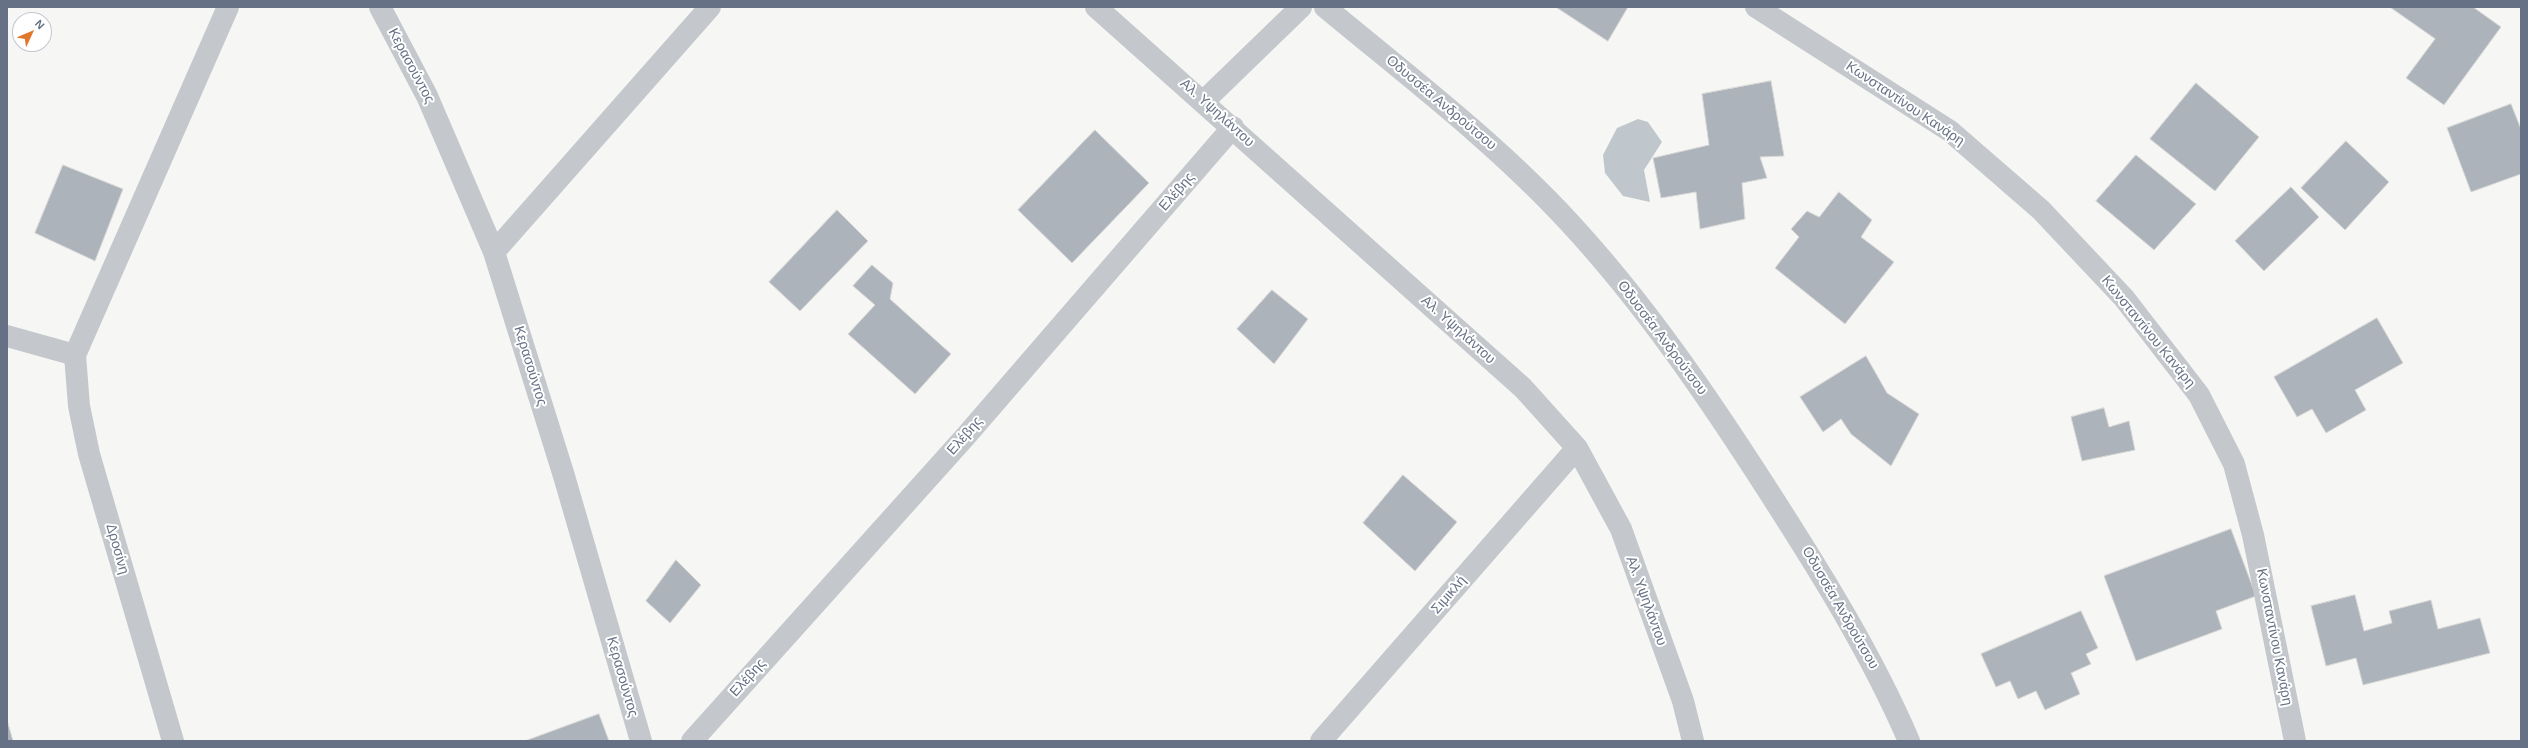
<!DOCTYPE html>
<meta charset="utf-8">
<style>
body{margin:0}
#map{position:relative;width:2528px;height:748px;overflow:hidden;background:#f6f7f4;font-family:Arial,sans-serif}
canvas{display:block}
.frame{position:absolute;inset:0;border:8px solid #667185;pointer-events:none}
.north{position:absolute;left:12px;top:12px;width:40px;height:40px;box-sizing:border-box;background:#fff;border:1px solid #c2c6ce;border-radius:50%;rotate:46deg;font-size:11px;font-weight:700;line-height:16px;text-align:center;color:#667185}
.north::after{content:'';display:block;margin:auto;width:14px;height:18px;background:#e1772a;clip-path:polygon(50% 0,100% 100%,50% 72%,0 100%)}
</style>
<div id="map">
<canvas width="2528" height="748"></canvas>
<div class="frame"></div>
<div class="north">N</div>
</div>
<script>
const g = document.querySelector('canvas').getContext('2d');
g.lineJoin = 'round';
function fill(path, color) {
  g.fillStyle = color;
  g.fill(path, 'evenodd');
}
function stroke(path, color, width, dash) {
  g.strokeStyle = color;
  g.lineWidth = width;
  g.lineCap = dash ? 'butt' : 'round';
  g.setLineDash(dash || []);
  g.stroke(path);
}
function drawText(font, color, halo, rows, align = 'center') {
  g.font = font + ' Arial,sans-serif';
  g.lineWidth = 4;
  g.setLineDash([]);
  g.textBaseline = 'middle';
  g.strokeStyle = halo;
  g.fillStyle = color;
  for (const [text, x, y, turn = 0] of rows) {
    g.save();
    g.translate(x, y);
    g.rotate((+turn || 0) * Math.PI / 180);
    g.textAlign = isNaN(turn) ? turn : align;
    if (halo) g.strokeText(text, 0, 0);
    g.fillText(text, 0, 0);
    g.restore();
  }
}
const water = new Path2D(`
 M1638,119L1648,122L1662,142L1644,170L1650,202L1623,196L1605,173L1603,155L1617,128Z`);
const building = new Path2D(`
 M1556,7H1628L1608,41Z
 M2390,7H2473L2501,27L2444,105L2406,78L2435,39Z
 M1771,81L1784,156L1760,157L1767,178L1742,183L1745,219L1700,229L1696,192L1661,198L1653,158L1709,145L1702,94Z
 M2196,83L2259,137L2215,191L2150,139Z
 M2511,104L2521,129V174L2471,192L2447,128Z
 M1095,130L1149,183L1072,263L1018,210Z
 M2346,141L2389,182L2345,230L2301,188Z
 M2136,155L2196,204L2154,250L2096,201Z
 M63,165L123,189L95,261L35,233Z
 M2291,187L2319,217L2264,271L2235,241Z
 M1839,192L1872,220L1861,237L1894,262L1845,324L1775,268L1799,237L1791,229L1807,211L1819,217Z
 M837,210L868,241L800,311L769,282Z
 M872,265L893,283L890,299L951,354L915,394L848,334L875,305L853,286Z
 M1272,290L1308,319L1274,364L1237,329Z
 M2377,318L2403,363L2355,390L2366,410L2326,433L2312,409L2297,417L2274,377Z
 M1866,356L1887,393L1919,414L1891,466L1851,434L1841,419L1823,432L1800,397Z
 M2104,408L2109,427L2129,421L2135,450L2082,461L2071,417Z
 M1403,475L1457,522L1415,571L1363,523Z
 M2231,529L2256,596L2216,611L2222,629L2136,661L2104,576Z
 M676,560L701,585L670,623L646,601Z
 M2355,595L2364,631L2392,623L2389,611L2431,600L2438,629L2480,618L2490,653L2363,685L2356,658L2326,666L2311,606Z
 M2081,611L2098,648L2086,654L2091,664L2071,673L2080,694L2045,710L2036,691L2018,699L2010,681L1996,687L1981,654Z
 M599,714L609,741H525Z
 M7,720L13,741H7Z`);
const minor = new Path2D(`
 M380,7L427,96L494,252L564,476L641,741
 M1096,7L1523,388L1577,448L1621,529L1683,701L1693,741
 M1325,7C1408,76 1495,142 1568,221C1645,304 1708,397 1769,492C1821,573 1871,653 1909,741
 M1756,7L1950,131L2041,210L2124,298L2199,395L2234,464L2253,535L2295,741
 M1204,101L1301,7
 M494,252L710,7
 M7,336L75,355
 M173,741L89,454L79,406L75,355L228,7
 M692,741L965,437L1233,127
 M1321,741L1577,448`);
const streetNames = [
 ["Κερασούντος",411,66,62],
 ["Οδυσσέα Ανδρούτσου",1441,103,40],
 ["Κωνσταντίνου Κανάρη",1905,104,34],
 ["Αλ. Υψηλάντου",1217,113,42],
 ["Ελέβης",1177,192,-49],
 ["Αλ. Υψηλάντου",1458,330,42],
 ["Κωνσταντίνου Κανάρη",2148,332,51],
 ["Οδυσσέα Ανδρούτσου",1662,338,53],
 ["Κερασούντος",530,366,73],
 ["Ελέβης",965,436,-49],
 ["Δροσίνη",117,549,74],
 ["Σιμικλή",1449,595,-49],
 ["Αλ. Υψηλάντου",1646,601,70],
 ["Οδυσσέα Ανδρούτσου",1840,608,60],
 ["Κωνσταντίνου Κανάρη",2274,637,79],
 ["Κερασούντος",622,677,74],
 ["Ελέβης",748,678,-48]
];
fill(water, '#bfc7cd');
fill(building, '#adb3ba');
stroke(building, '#d8d8d6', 1);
stroke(minor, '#c4c7cb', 22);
drawText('14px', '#667185', '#fff', streetNames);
</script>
